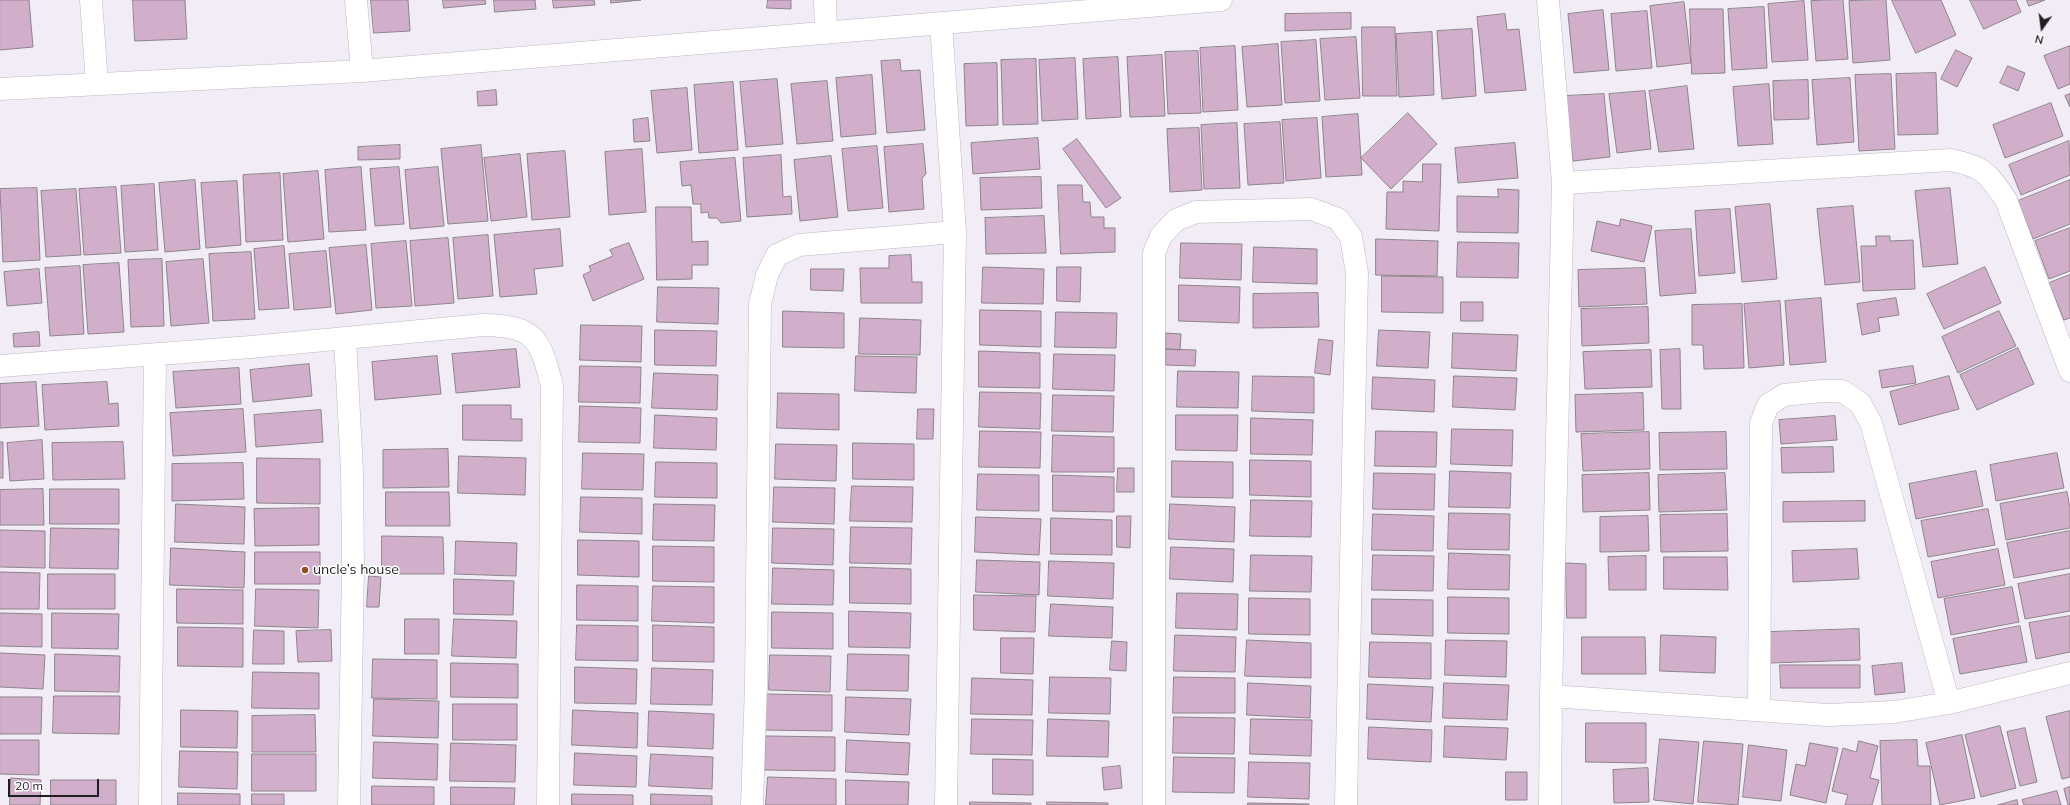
<!DOCTYPE html>
<meta charset="utf-8">
<style>
body{margin:0}
#map{position:relative;width:2070px;height:805px;overflow:hidden;background:#f2ecf6;font-family:Mulish,sans-serif}
canvas{display:block}
.north{position:absolute;left:2022px;top:8px;width:40px;height:40px;-webkit-text-stroke:3px #fff;paint-order:stroke;rotate:194deg;font-size:11px;font-weight:700;line-height:16px;text-align:center;color:#201e22}
.north::after{content:'';display:block;margin:auto;width:14px;height:18px;background:#201e22;clip-path:polygon(50% 0,100% 100%,50% 72%,0 100%)}
.scale{position:absolute;left:8px;top:779px;width:91px;height:18px;box-sizing:border-box;border:2px solid #201e22;border-top:0;padding-left:5px;font-size:12px;line-height:14px;white-space:nowrap;color:#201e22;-webkit-text-stroke:3px #fff;paint-order:stroke}
</style>
<div id="map">
<canvas width="2070" height="805"></canvas>
<div class="north">N</div>
<div class="scale">20 m</div>
</div>
<script>
const g = document.querySelector('canvas').getContext('2d');
g.lineJoin = 'round';
function fill(path, color) {
  g.fillStyle = color;
  g.fill(path, 'evenodd');
}
function stroke(path, color, width, dash) {
  g.strokeStyle = color;
  g.lineWidth = width;
  g.lineCap = dash ? 'butt' : 'round';
  g.setLineDash(dash || []);
  g.stroke(path);
}
function drawText(font, color, halo, rows, align = 'center') {
  g.font = font + ' Mulish,sans-serif';
  g.lineWidth = 3;
  g.setLineDash([]);
  g.textBaseline = 'middle';
  g.strokeStyle = halo;
  g.fillStyle = color;
  for (const [text, x, y, turn = 0] of rows) {
    g.save();
    g.translate(x, y);
    g.rotate((+turn || 0) * Math.PI / 180);
    g.textAlign = isNaN(turn) ? turn : align;
    if (halo) g.strokeText(text, 0, 0);
    g.fillText(text, 0, 0);
    g.restore();
  }
}
const building = new Path2D(`
 M0,0H29L33,47L0,50Z
 M133,0H185L187,39L135,41Z
 M371,0H408L410,31L374,33Z
 M443,0H485L486,4L444,8Z
 M494,0H535L536,9L495,12Z
 M553,0H594L595,5L554,8Z
 M611,0H641L611,3Z
 M768,0H791V9L767,8Z
 M1843,0L1848,59L1816,61L1811,1Z
 M1886,0L1890,60L1853,63L1849,1Z
 M1892,0H1941L1956,35L1916,53Z
 M1970,0H2016L2021,12L1984,29Z
 M2027,0H2045L2029,6Z
 M1804,1L1808,60L1772,62L1768,4Z
 M1684,2L1691,63L1657,67L1650,6Z
 M1764,7L1767,68L1732,70L1728,9Z
 M1690,9H1723L1725,73L1692,74Z
 M1603,10L1609,70L1574,73L1568,14Z
 M1647,11L1652,68L1616,71L1611,14Z
 M1351,13V29L1285,31V14Z
 M1505,14L1507,30L1519,29L1526,90L1485,93L1477,17Z
 M1362,27H1395L1397,96H1363Z
 M1472,29L1476,96L1442,99L1437,31Z
 M1432,32L1434,95L1399,97L1396,34Z
 M1356,37L1360,98L1325,100L1320,39Z
 M1316,40L1320,101L1285,103L1281,42Z
 M1278,44L1282,105L1247,107L1242,47Z
 M1235,46L1238,110L1203,112L1200,48Z
 M2070,46V84L2058,89L2044,56Z
 M1956,50L1972,58L1957,87L1941,79Z
 M1198,51L1201,113L1168,114L1165,52Z
 M1162,55L1165,116L1130,117L1127,57Z
 M1118,57L1121,117L1086,119L1083,59Z
 M1075,58L1078,119L1042,121L1039,60Z
 M1036,59L1038,124L1003,125L1001,60Z
 M900,60L901,71L920,70L925,130L887,133L881,61Z
 M997,63L998,125L966,126L964,64Z
 M2008,66L2025,73L2018,91L2000,83Z
 M1936,73L1938,134L1898,135L1896,74Z
 M1891,74L1895,149L1859,151L1855,75Z
 M872,75L876,134L841,137L836,78Z
 M1850,78L1854,142L1817,145L1812,80Z
 M777,79L783,144L746,147L740,82Z
 M1808,80L1809,119L1774,120L1773,81Z
 M827,81L833,141L797,144L791,84Z
 M733,82L738,150L699,153L694,85Z
 M1769,84L1773,144L1738,146L1733,87Z
 M1687,86L1694,149L1659,152L1649,91Z
 M687,88L692,150L657,153L651,91Z
 M496,90L497,105L478,106L477,92Z
 M1645,91L1651,149L1617,153L1609,94Z
 M1604,94L1610,157L1573,161L1565,96Z
 M2070,94V107L2065,96Z
 M2051,103L2063,136L2005,158L1993,125Z
 M1408,113L1437,144L1391,189L1361,158Z
 M1358,114L1362,175L1326,177L1322,117Z
 M648,118L650,141L634,142L633,120Z
 M1317,118L1321,178L1286,181L1282,120Z
 M1280,122L1284,183L1248,185L1244,124Z
 M1237,123L1240,188L1204,189L1201,125Z
 M1199,128L1202,190L1170,192L1167,129Z
 M1038,138L1040,169L973,174L971,143Z
 M1077,139L1121,198L1106,208L1063,149Z
 M2069,141L2070,175L2021,195L2009,165Z
 M1515,143L1518,178L1458,183L1455,148Z
 M923,144L926,174L922,178L924,209L889,212L884,147Z
 M400,145V159L358,160V147Z
 M481,145L488,221L448,224L441,149Z
 M877,146L883,208L848,211L842,149Z
 M642,149L646,212L609,215L605,152Z
 M565,151L570,217L532,220L527,154Z
 M520,154L527,217L491,221L484,158Z
 M781,155L783,197L791,196L792,214L747,217L743,158Z
 M831,156L838,217L800,221L794,160Z
 M735,158L741,221L721,223L717,218H709L708,212L701,213V204H693L691,185L682,186L680,162Z
 M1423,164H1441L1439,231L1386,229L1387,192H1403V181L1422,182Z
 M361,167L366,230L329,232L325,170Z
 M399,167L404,224L375,226L370,169Z
 M438,167L444,226L410,229L405,170Z
 M318,171L324,239L288,242L283,174Z
 M280,173L283,240L246,242L243,175Z
 M1041,177L1042,208L981,210L980,178Z
 M195,180L200,249L165,252L159,183Z
 M2070,180V224L2033,239L2018,201Z
 M237,181L241,245L206,248L201,183Z
 M154,184L158,250L125,252L121,186Z
 M1058,185H1082L1083,202H1090L1091,217H1104V228H1115V252L1061,254Z
 M116,187L121,253L84,255L79,189Z
 M37,188L40,260L3,262L0,189Z
 M1950,188L1958,264L1923,267L1915,191Z
 M76,189L81,255L46,257L41,191Z
 M1498,189L1519,190L1518,233L1457,232V196L1498,197Z
 M1770,204L1777,279L1742,282L1735,207Z
 M1853,206L1860,282L1825,285L1817,209Z
 M656,207H691L692,242L708,241V265H692V279L657,280Z
 M1730,209L1735,273L1699,276L1695,211Z
 M1044,216L1046,253L986,254L985,218Z
 M1621,219L1652,226L1644,262L1591,251L1597,221L1619,226Z
 M2070,228V271L2049,279L2035,241Z
 M560,229L563,266L534,269L537,294L500,297L494,235Z
 M1691,229L1696,293L1660,296L1655,231Z
 M488,235L493,296L458,299L453,238Z
 M1876,236H1890V241L1913,240L1915,289L1863,291L1861,246H1876Z
 M448,238L454,303L415,306L410,241Z
 M1376,239L1438,241L1437,276L1376,275Z
 M406,241L412,306L376,308L371,244Z
 M1458,242L1519,243L1518,278L1457,277Z
 M629,243L644,279L593,301L583,275L591,271L589,266L613,256L610,250Z
 M1181,243L1242,244L1241,280L1180,278Z
 M366,245L372,310L336,314L329,248Z
 M284,246L289,308L259,310L254,249Z
 M1254,247L1317,249V284L1253,282Z
 M326,251L331,307L294,310L289,254Z
 M251,252L255,319L213,321L209,254Z
 M911,255L912,282H922V303H861L860,268H889V256Z
 M162,259L164,326L131,327L128,260Z
 M203,259L209,323L171,326L166,262Z
 M119,263L124,332L88,334L83,265Z
 M80,266L84,334L50,336L45,268Z
 M983,267L1044,269L1043,304L982,303Z
 M1057,267H1081L1080,302L1057,301Z
 M1985,267L2001,303L1944,329L1927,294Z
 M1645,268L1647,304L1579,307L1578,270Z
 M39,269L42,303L7,306L4,272Z
 M811,269H844L843,291L811,290Z
 M2070,275V318L2064,320L2049,283Z
 M1382,276L1443,277V313L1382,312Z
 M1179,285L1240,287L1239,323L1179,321Z
 M658,287L719,288L718,324L657,322Z
 M1318,293L1319,327L1253,328V294Z
 M1821,298L1826,362L1790,365L1785,301Z
 M1896,298L1899,315L1878,318L1880,331L1862,335L1857,304Z
 M1780,301L1784,365L1749,368L1744,304Z
 M1461,302H1483V321H1461Z
 M1742,304L1744,368L1704,369L1703,345H1692V305Z
 M1648,307L1649,343L1582,346L1581,309Z
 M980,310L1041,311V347L980,345Z
 M783,311L844,313V348L783,347Z
 M1999,311L2016,346L1958,373L1942,337Z
 M1056,312L1117,313L1116,348L1055,347Z
 M860,318L921,320L920,355L859,354Z
 M581,325L642,326L641,362L580,360Z
 M655,330L717,331L716,366L655,365Z
 M1379,330L1430,332L1428,368L1377,366Z
 M39,332L40,346L14,347L13,334Z
 M1166,333L1181,334L1180,350L1166,349Z
 M1453,333L1518,335L1516,371L1452,368Z
 M1319,339L1333,341L1330,375L1315,373Z
 M2018,348L2034,384L1977,410L1960,375Z
 M516,349L520,387L456,393L452,354Z
 M1166,349L1196,350L1195,366L1166,365Z
 M1680,349L1681,409H1662L1660,350Z
 M1651,350L1652,387L1585,389L1583,352Z
 M979,351L1040,353V388L979,387Z
 M1054,354L1115,355L1114,391L1053,389Z
 M437,356L441,394L375,400L372,362Z
 M856,356L917,357L916,393L855,391Z
 M309,364L312,396L253,402L250,370Z
 M580,366L641,367L640,403L579,402Z
 M1913,366L1916,383L1882,388L1879,371Z
 M239,368L241,404L176,408L173,372Z
 M1178,371L1239,372L1238,408L1177,407Z
 M654,373L718,375L717,410L652,408Z
 M1253,376L1314,377V413L1252,411Z
 M1454,376L1517,378L1515,410L1453,407Z
 M1949,376L1959,409L1899,425L1890,392Z
 M1373,377L1435,380L1434,412L1372,409Z
 M36,382L39,426L0,428V384Z
 M107,382L109,404L118,403L119,426L45,430L42,385Z
 M980,392L1041,393L1040,429L979,427Z
 M778,393L839,394V430L777,428Z
 M1643,393L1644,430L1576,432L1575,395Z
 M1053,395L1114,396L1113,432L1052,431Z
 M463,405H511V419H522V441L463,440Z
 M580,406L641,408L640,443L579,442Z
 M243,409L246,452L173,456L170,413Z
 M918,409H934L933,439H917Z
 M321,410L323,442L256,447L254,415Z
 M655,415L717,418L716,450L654,448Z
 M1176,415H1238L1237,451L1176,450Z
 M1835,416L1837,440L1781,444L1779,420Z
 M1251,418L1313,420L1312,455L1251,454Z
 M1452,429L1513,430L1512,466L1451,464Z
 M980,431L1041,432L1040,468L979,467Z
 M1376,431L1437,432L1436,467L1375,466Z
 M1649,432L1650,469L1583,471L1581,434Z
 M1726,432L1727,469L1660,470L1659,433Z
 M1053,435L1114,437V472H1052Z
 M42,440L44,479L10,481L7,443Z
 M0,442H3V478H0Z
 M123,442L125,479L53,480L52,443Z
 M853,443L914,444V480L853,479Z
 M776,444L837,445L836,481L775,479Z
 M1833,447L1834,472L1782,473L1781,448Z
 M448,449L449,487L383,488V450Z
 M583,453L644,454L643,490L582,489Z
 M2057,453L2064,488L1996,501L1990,465Z
 M459,456L526,458L525,495L458,493Z
 M257,458L320,459V504L257,503Z
 M1250,460L1311,461V497L1250,495Z
 M1172,461L1233,462V498L1172,497Z
 M656,462L717,463V498L655,497Z
 M243,463L244,499L172,501V464Z
 M1118,468H1134V492H1117Z
 M1450,471L1511,473L1510,508L1449,507Z
 M1976,471L1983,506L1916,519L1909,484Z
 M1374,473L1435,474L1434,510L1373,509Z
 M1649,473L1650,510L1583,512L1582,475Z
 M1725,473L1727,510L1659,512L1658,475Z
 M978,474L1039,475V511L977,510Z
 M1053,475L1114,477V512L1053,511Z
 M852,486L913,487L912,522L850,521Z
 M774,487L835,488L834,524L773,522Z
 M43,489L44,525H0V490Z
 M50,489H119V524H50Z
 M386,492H449L450,526H386Z
 M2067,492L2070,508V528L2006,540L2000,504Z
 M581,497L642,498V534L580,532Z
 M1251,500L1312,501L1311,537L1250,536Z
 M1865,501V521L1783,522V502Z
 M176,504L245,507L244,544L175,542Z
 M654,504L715,505L714,541L653,540Z
 M1170,504L1235,507L1234,542L1169,539Z
 M319,508V545L255,546L254,509Z
 M1988,509L1995,545L1928,557L1921,521Z
 M1449,513L1510,514L1509,550L1448,549Z
 M1373,514L1434,516L1433,551L1372,550Z
 M1727,514L1728,551L1661,552L1660,515Z
 M1117,516H1131L1130,548L1117,547Z
 M1648,516L1649,551L1600,552V517Z
 M976,517L1041,519L1039,555L975,552Z
 M1051,518L1112,520V555L1051,554Z
 M851,527L912,528L911,564L850,563Z
 M51,528L119,529L118,569L50,568Z
 M773,528L834,529L833,565L772,563Z
 M0,530L45,531V568L0,567Z
 M2070,531V568L2014,578L2007,543Z
 M382,536L443,537L444,574H382Z
 M578,540L639,541V577L578,575Z
 M456,541L517,543L516,576L455,574Z
 M653,546L714,547V582L653,581Z
 M1171,547L1234,549L1233,582L1170,579Z
 M171,548L245,552L244,588L170,585Z
 M1857,549L1859,579L1793,582L1792,551Z
 M1998,549L2005,585L1938,598L1931,562Z
 M255,552H320V584H255Z
 M1449,553L1510,555L1509,590L1448,589Z
 M1251,555L1312,556L1311,592L1250,591Z
 M1373,555L1434,556L1433,591L1372,590Z
 M1646,556V590H1609L1608,557Z
 M1664,557H1727L1728,590L1664,589Z
 M977,560L1040,562L1039,595L976,592Z
 M1049,561L1114,563L1113,599L1048,596Z
 M1566,563L1586,564V618H1567Z
 M850,567L911,569V604L850,603Z
 M773,568L834,570L833,605L772,604Z
 M0,572L40,573L39,609H0Z
 M48,574H115V609H48Z
 M2070,574V611L2025,619L2018,584Z
 M369,576L381,577L379,607H367Z
 M454,579L514,581L513,615L454,614Z
 M577,585L638,586V621L577,620Z
 M653,586L714,587V623L652,621Z
 M2012,587L2019,622L1951,635L1944,599Z
 M177,589L243,590V624L177,623Z
 M256,589L319,590L318,628L255,626Z
 M1177,593L1238,594L1237,630L1176,628Z
 M974,595L1036,596L1035,632L974,630Z
 M1448,597L1509,598V634L1448,633Z
 M1249,598L1310,599V635L1249,634Z
 M1372,599L1433,600V636L1372,634Z
 M1051,604L1113,607L1112,638L1049,636Z
 M849,611L911,613L910,648L849,647Z
 M772,612L833,613V649L772,648Z
 M0,613L42,614V647L0,646Z
 M52,613L119,614L118,649L52,648Z
 M2070,616V652L2036,659L2029,623Z
 M405,619H439V654H405Z
 M454,619L517,621L516,658L452,656Z
 M577,625L638,626V661L576,660Z
 M653,625L714,627V662L653,661Z
 M2020,626L2027,662L1960,674L1953,639Z
 M178,627L243,628V667L178,666Z
 M1859,629L1860,660L1770,663L1769,632Z
 M254,630L284,631V664H253Z
 M331,630L332,661L298,662L296,631Z
 M1175,635L1236,637L1235,672L1174,671Z
 M1661,635L1716,637L1715,673L1660,671Z
 M1582,637H1645L1646,674H1582Z
 M1001,638H1034L1033,674L1001,673Z
 M1247,640L1311,643V678L1245,676Z
 M1446,640L1507,641L1506,677L1445,675Z
 M1112,641L1127,642L1126,671L1110,670Z
 M1370,642L1431,643V679L1369,677Z
 M0,653L45,655L43,689L0,687Z
 M55,654L120,656L119,692L55,691Z
 M848,654L909,655L908,691L847,690Z
 M770,655L831,656L830,692L769,690Z
 M373,659L437,660V699L372,698Z
 M451,663L518,664V698L451,697Z
 M1902,663L1905,692L1875,695L1872,666Z
 M1780,665H1860V688H1781Z
 M575,667L637,669L636,704L575,703Z
 M652,668L713,670L712,705L651,704Z
 M253,672L319,673V709L252,708Z
 M1050,677L1111,678L1110,714L1049,713Z
 M1174,677L1235,678V713H1173Z
 M972,678L1033,680L1032,715L971,714Z
 M1248,683L1311,686L1310,718L1247,715Z
 M1444,683L1509,685L1507,720L1443,718Z
 M1368,684L1433,687L1431,722L1367,719Z
 M763,694L832,695V731L762,730Z
 M54,696H120L119,734L53,733Z
 M0,697H42L41,734H0Z
 M846,697L911,699L909,735L845,732Z
 M374,699L439,701L438,738L373,736Z
 M453,704H517V740H453Z
 M181,710L238,711L237,748L181,747Z
 M573,710L638,713L637,748L572,745Z
 M649,711L714,714L713,749L648,746Z
 M2070,711V777L2062,779L2046,717Z
 M315,715L316,752H252V716Z
 M1174,717L1235,718L1234,754L1173,753Z
 M972,719L1033,720L1032,755L971,754Z
 M1048,719L1109,721L1108,757L1047,756Z
 M1251,719L1312,720L1311,756L1250,754Z
 M1586,723H1646V763L1586,762Z
 M1445,726L1508,728L1506,760L1444,757Z
 M2000,726L2016,788L1981,797L1965,735Z
 M1369,727L1432,730L1431,762L1368,759Z
 M2025,728L2037,782L2020,786L2007,732Z
 M1962,735L1975,798L1940,805L1926,743Z
 M766,736L835,737V771L765,770Z
 M1660,739L1699,742L1693,804L1654,800Z
 M0,740H39V775L0,774Z
 M847,740L910,743L908,775L846,772Z
 M1917,740L1918,766H1930L1931,805H1882L1880,741Z
 M1704,741L1743,744L1738,805L1698,802Z
 M1859,741L1878,746L1870,778L1879,780L1872,805H1845L1848,795L1832,791L1843,748L1856,752Z
 M374,742L438,744L437,780L373,778Z
 M451,743L516,745L515,782L450,781Z
 M1810,743L1838,748L1826,803L1790,795L1796,764L1805,766Z
 M1749,745L1787,750L1781,801L1743,797Z
 M180,751L238,752L237,789L179,787Z
 M575,753L637,756L636,787L574,785Z
 M252,754H316V791H252Z
 M651,754L713,757L712,789L649,786Z
 M1174,757L1235,758L1234,793L1173,792Z
 M993,759L1033,760V795L993,794Z
 M1249,762L1310,763L1309,799L1248,797Z
 M1120,766L1122,788L1104,790L1102,768Z
 M1648,768L1649,802L1614,803L1613,770Z
 M1506,772H1527V800H1506Z
 M768,777L836,779V805H766Z
 M11,778L41,780L40,805H10Z
 M51,780H116V805H51Z
 M846,780L909,782L908,805H846Z
 M372,786L434,787V805H372Z
 M451,787L515,788L514,805H451Z
 M2070,787V805H2068L2064,789Z
 M2057,791L2061,805H2024L2022,800Z
 M178,793L240,794V805H178Z
 M252,794H284V805H252Z
 M572,794L633,795V805H572Z
 M651,794L712,796V805H651Z
 M2017,800L2018,805H1998Z
 M970,802L1031,803V805H970Z
 M1047,802L1108,803V805H1047Z
 M1248,803L1309,804V805H1248Z`);
const minor = new Path2D(`
 M91,0L97,84
 M356,0L362,71
 M825,0L826,33
 M1548,0L1563,183L1551,696L1550,805
 M941,23L955,232L946,805
 M0,89L362,71L1221,0
 M1563,183L1951,160C1984,167 1988,173 2006,200L2070,371
 M345,339L352,470L353,566L349,805
 M0,366L251,347L483,325C535,326 540,338 552,386L548,805
 M1551,696L1828,715L1894,712L1949,703L2070,673
 M1759,709L1761,423L1768,405L1784,395L1821,391H1842L1860,403L1871,423L1949,703
 M150,805L155,355
 M752,805L756,685L760,304L767,275L777,255L799,245L955,232
 M1154,805V253L1161,236L1176,220L1196,212L1311,209L1338,219L1351,237L1357,273L1346,805`);
const markers = [
 [305,570,4,"#934e23"]
];
const poiNames = [
 ["uncle’s house",313,570]
];
fill(building, '#d1afcb');
stroke(building, '#8d848b', 1);
stroke(minor, '#bdb8c1', 23);
stroke(minor, '#fff', 22);
for (const [x, y, r, color] of markers) {
  const dot = new Path2D();
  dot.arc(x, y, r, 0, 2 * Math.PI);
  g.fillStyle = color;
  g.fill(dot);
  stroke(dot, '#fff', 1.5);
}
drawText('14px', '#201e22', '#fff', poiNames, 'left');
</script>
